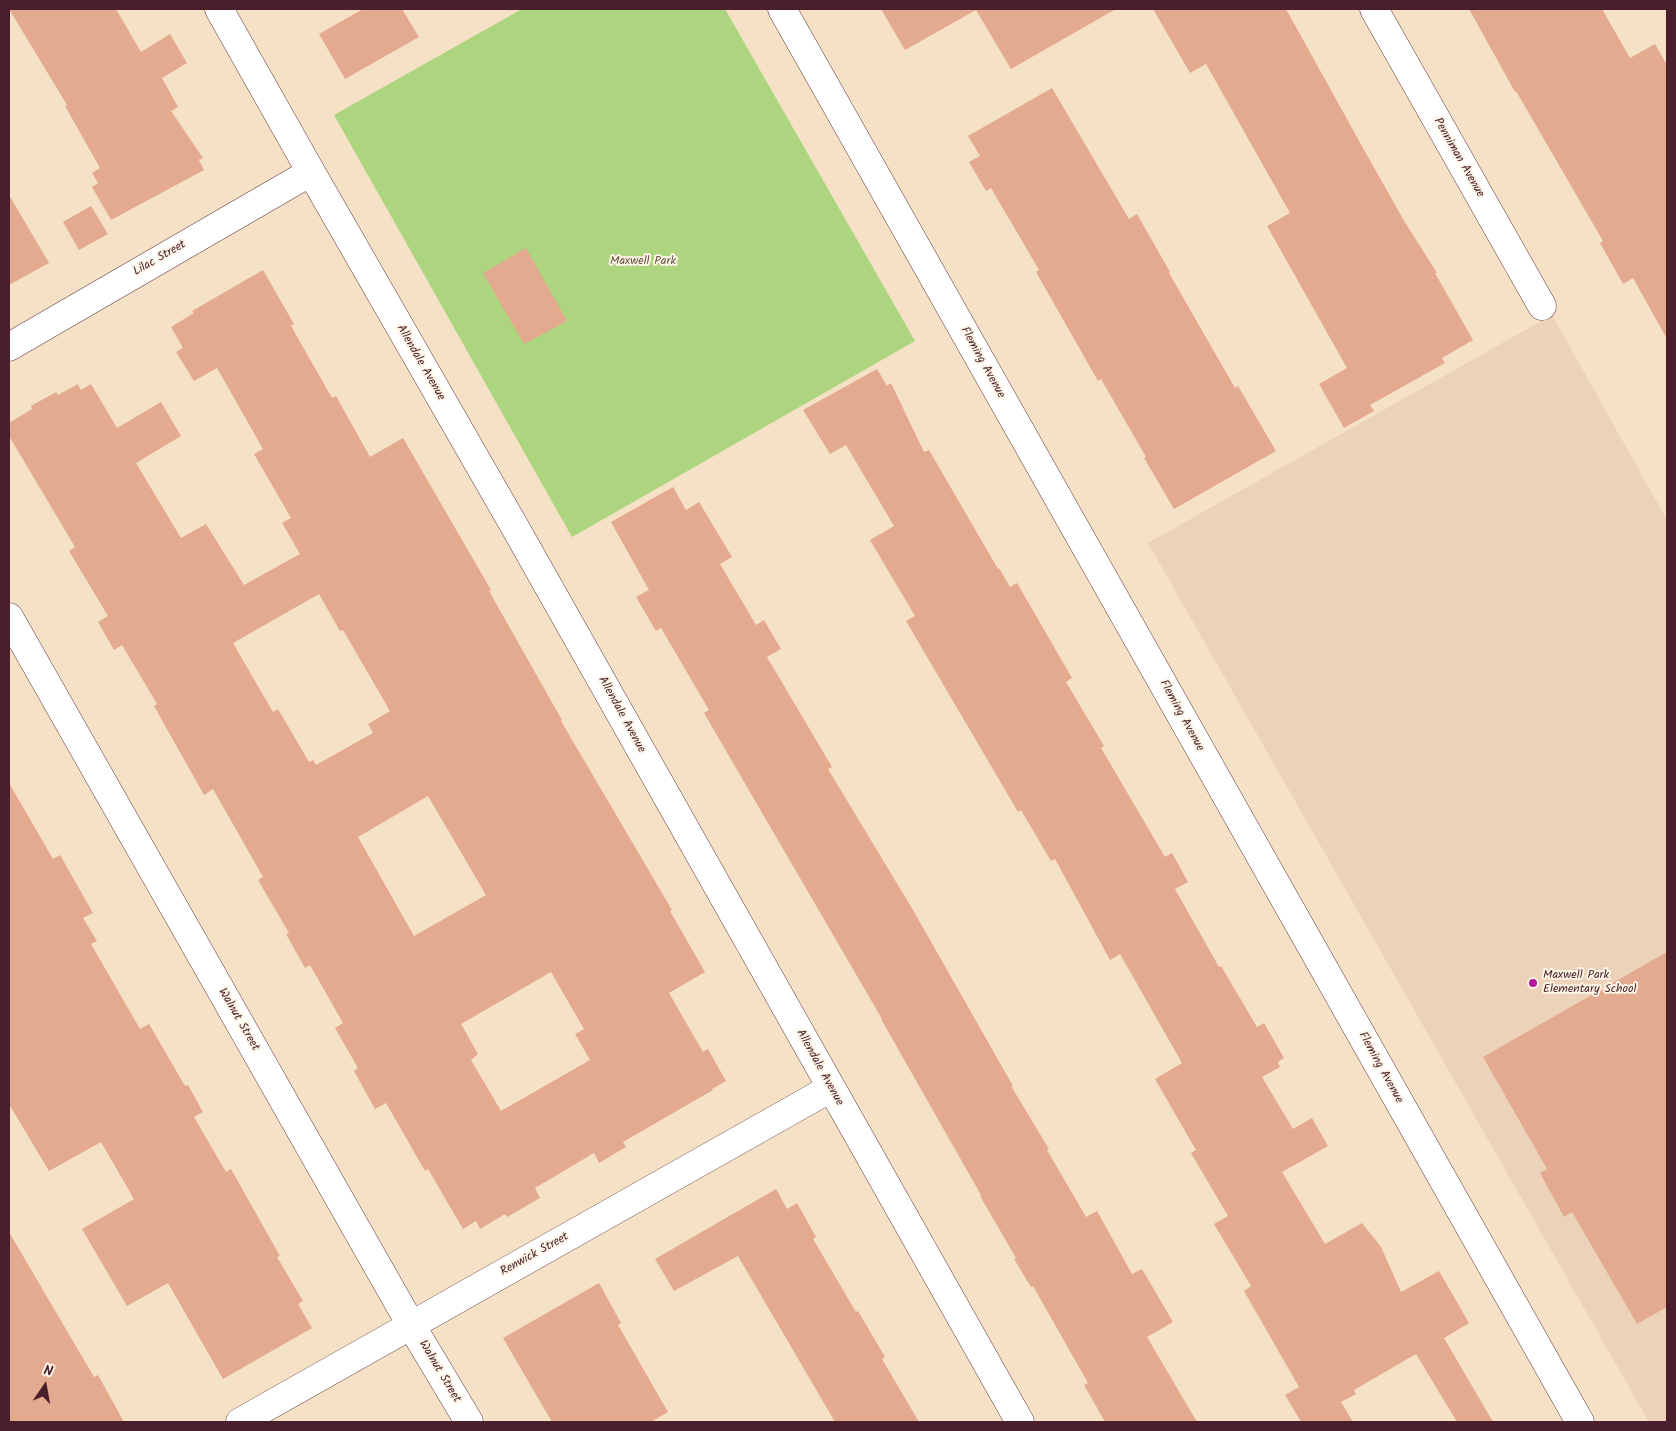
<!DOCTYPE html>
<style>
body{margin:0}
#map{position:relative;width:1676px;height:1431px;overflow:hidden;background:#f5e1c5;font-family:Kalam,sans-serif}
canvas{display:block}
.frame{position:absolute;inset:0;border:10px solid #4a1f2b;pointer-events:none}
.north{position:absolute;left:20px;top:1361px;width:50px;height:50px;-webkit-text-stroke:4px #fcf5e5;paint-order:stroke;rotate:12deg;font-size:14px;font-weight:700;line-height:20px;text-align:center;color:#4a1f2b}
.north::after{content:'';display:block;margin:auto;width:18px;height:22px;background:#4a1f2b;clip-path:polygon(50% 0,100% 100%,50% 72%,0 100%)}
</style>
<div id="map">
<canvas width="1676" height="1431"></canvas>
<div class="frame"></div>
<div class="north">N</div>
</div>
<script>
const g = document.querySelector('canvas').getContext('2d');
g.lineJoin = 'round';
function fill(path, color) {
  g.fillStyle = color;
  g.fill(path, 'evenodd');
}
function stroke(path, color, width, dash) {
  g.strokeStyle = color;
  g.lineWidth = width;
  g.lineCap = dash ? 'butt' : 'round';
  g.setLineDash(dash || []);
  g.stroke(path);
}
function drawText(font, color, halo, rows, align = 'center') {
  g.font = font + ' Kalam,sans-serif';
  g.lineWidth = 4;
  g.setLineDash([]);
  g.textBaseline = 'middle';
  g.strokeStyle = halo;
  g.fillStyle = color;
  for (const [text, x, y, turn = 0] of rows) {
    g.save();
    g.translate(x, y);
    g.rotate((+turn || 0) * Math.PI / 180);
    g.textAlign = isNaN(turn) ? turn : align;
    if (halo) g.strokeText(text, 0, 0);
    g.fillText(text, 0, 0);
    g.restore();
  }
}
const built = new Path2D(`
 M1552,315L1667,520V1422H1649L1148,543Z`);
const green = new Path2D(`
 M522,9H725L915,341L572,537L334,115Z`);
const building = new Path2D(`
 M9,9H116L141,52L170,34L187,63L162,78L178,107L171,111L203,158L199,160L204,170L111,220L92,187L98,183L92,173L100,168L65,106L67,105Z
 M363,9H402L419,37L345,79L319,34Z
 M881,9H1116L1011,69L976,10L905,50Z
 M1153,9H1286L1363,148L1403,219L1437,273H1435L1473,340L1442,358L1445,363L1370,405L1374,411L1344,428L1319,384L1347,368L1267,226L1290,213L1206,64L1190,73Z
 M1469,9H1602L1630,58L1655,44L1667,65V339L1633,278L1623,284L1600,243L1603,241L1516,91L1515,92Z
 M1052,88L1129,219L1137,214L1170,272L1169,273L1235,388L1238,386L1276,451L1174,509L1144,458L1146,457L1101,379L1098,381L1036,272L1039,270L991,188L986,191L969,162L980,156L968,136Z
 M9,195L49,263L9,285Z
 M91,206L108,234L79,250L63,222Z
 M526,248L567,321L524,344L483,273Z
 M263,270L294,324L291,326L332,398L336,396L370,457L403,438L491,590L489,591L562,720L561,721L672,910L670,911L705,972L669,993L703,1052L708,1049L726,1081L712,1089L713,1090L623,1142L626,1147L599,1163L594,1153L535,1188L540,1198L507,1217L505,1214L480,1229L476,1221L463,1229L428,1169L425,1171L386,1103L375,1109L354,1071L358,1068L335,1028L343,1023L310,965L305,968L286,934L289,933L258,880L263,877L213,789L204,795L154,706L157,704L122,645L114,650L98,622L108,616L69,551L75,547L9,436V423L32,409L31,406L56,392L58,395L78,384L81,390L91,384L117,428L161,402L181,436L136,463L181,538L206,524L244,585L300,554L282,523L291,518L254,454L263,449L217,368L194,381L176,352L183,348L171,327L194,313L192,311ZM319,594L340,631L343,630L390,711L368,724L373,733L316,765L313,760L309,762L278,709L273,712L233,643ZM428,796L486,895L414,936L358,837ZM551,972L584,1029L575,1034L590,1060L501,1111L471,1060L478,1054L461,1024Z
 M877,369L887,386L891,383L924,452L929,450L998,569L999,568L1010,587L1017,583L1072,678L1066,682L1104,746L1101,748L1165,857L1172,853L1188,882L1175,889L1219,967L1221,966L1257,1027L1264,1023L1284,1058L1278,1062L1280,1067L1262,1077L1293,1129L1312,1118L1328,1146L1282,1172L1325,1244L1362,1223L1381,1247L1401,1292L1439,1271L1469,1323L1444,1338L1493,1422H1457L1416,1354L1354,1390L1356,1394L1341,1402L1353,1422H1301L1285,1395L1299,1387L1244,1291L1251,1286L1214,1224L1228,1216L1191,1153L1196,1150L1155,1079L1182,1063L1120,954L1110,960L1055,859L1051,861L1021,810L1018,812L906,621L915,616L870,540L894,526L846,445L830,454L803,410Z
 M673,487L686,510L699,502L732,557L720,564L756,625L764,620L781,649L767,657L832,767L828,769L913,910L1013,1086H1011L1049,1149L1047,1150L1086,1217L1097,1211L1132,1274L1142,1269L1173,1322L1147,1337L1197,1422H1105L1084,1385L1088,1383L1033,1286L1031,1287L1014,1259L1016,1258L980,1196L981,1195L881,1019H882L704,713L709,710L661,628L656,631L636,597L649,590L611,522Z
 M9,783L53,859L60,855L93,913L83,918L97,941L91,944L140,1029L149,1024L185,1086L188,1085L203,1112L194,1117L226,1172L231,1169L280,1256L277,1257L303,1301L298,1304L312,1328L223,1379L168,1283L127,1306L82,1229L134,1199L101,1142L49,1171L9,1104Z
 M1667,952V1307L1637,1324L1572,1212L1564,1217L1540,1173L1547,1169L1483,1057Z
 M776,1189L787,1209L797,1203L816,1237L813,1239L856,1312L858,1311L885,1357L882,1359L919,1422H835L738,1256L674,1291L655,1259Z
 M9,1232L94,1377L98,1375L124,1422H9Z
 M599,1283L621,1323L618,1325L668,1412L651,1422H552L503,1338Z`);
const minor = new Path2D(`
 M219,9L311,172L516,529L1020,1422
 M782,9L1580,1422
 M1374,9L1542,306
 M9,347L311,172
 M9,617L411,1325L469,1422
 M240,1422L831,1088`);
const markers = [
 [1533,983,5,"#b5179e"]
];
const streetNames = [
 ["Penniman Avenue",1458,158,60],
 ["Lilac Street",160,259,-30],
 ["Allendale Avenue",420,363,60],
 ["Fleming Avenue",982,363,61],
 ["Allendale Avenue",621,715,61],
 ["Fleming Avenue",1181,716,61],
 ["Walnut Street",238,1020,60],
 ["Allendale Avenue",819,1068,61],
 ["Fleming Avenue",1380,1068,61],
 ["Renwick Street",535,1255,-29],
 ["Walnut Street",439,1372,59]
];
const parkNames = [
 ["Maxwell Park",643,262]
];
const poiNames = [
 ["Maxwell Park",1543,976],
 ["Elementary School",1543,990]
];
fill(built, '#ecd2b8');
fill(green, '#add47f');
fill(building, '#e4aa8f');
stroke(minor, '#643c42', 29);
stroke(minor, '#fff', 28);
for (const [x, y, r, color] of markers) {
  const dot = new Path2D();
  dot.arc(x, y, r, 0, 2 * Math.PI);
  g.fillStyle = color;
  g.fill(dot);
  stroke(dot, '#fcf5e5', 2);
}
drawText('12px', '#4a1f2b', '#fcf5e5', streetNames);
drawText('12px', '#685544', '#fcf5e5', parkNames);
drawText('12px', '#4a1f2b', '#fcf5e5', poiNames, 'left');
</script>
